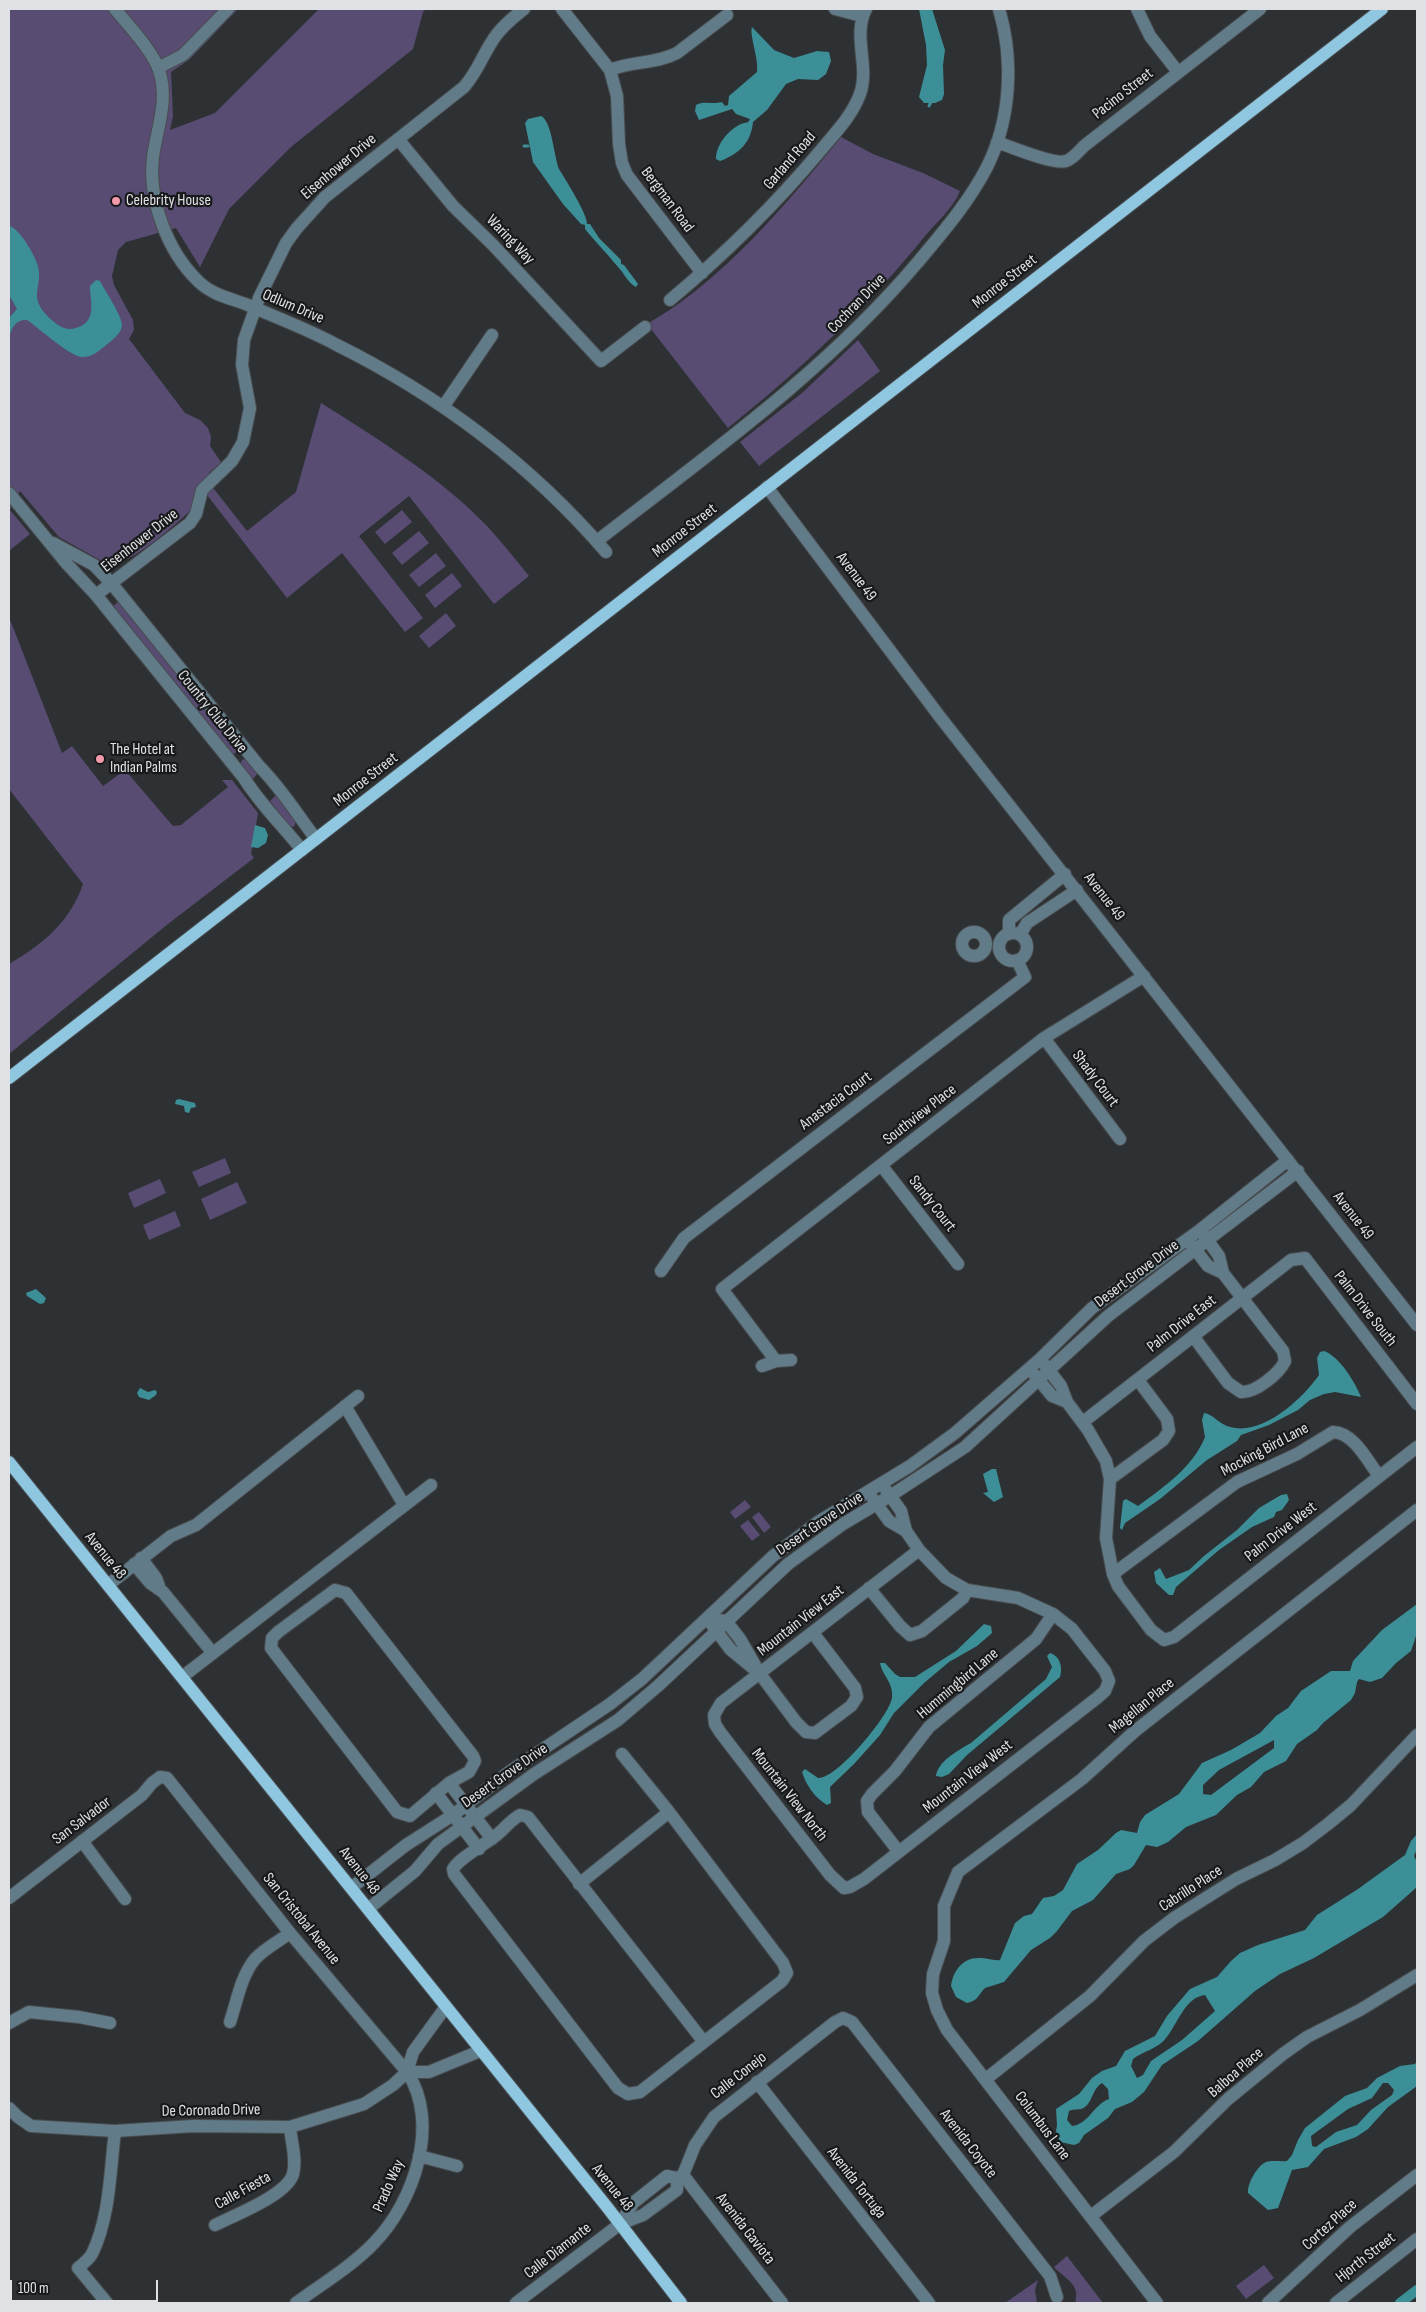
<!DOCTYPE html>
<style>
body{margin:0}
#map{position:relative;width:1426px;height:2312px;overflow:hidden;background:#2e3134;font-family:"Sofia Sans Condensed",sans-serif}
canvas{display:block}
.frame{position:absolute;inset:0;border:10px solid #dfe1e4;pointer-events:none}
.scale{position:absolute;left:10px;top:2280px;width:148px;height:22px;box-sizing:border-box;border:2px solid #dfe1e4;border-top:0;padding-left:6px;font-size:15px;line-height:18px;white-space:nowrap;color:#dfe1e4;-webkit-text-stroke:4px #17191a;paint-order:stroke}
</style>
<div id="map">
<canvas width="1426" height="2312"></canvas>
<div class="frame"></div>
<div class="scale">100 m</div>
</div>
<script>
const g = document.querySelector('canvas').getContext('2d');
g.lineJoin = 'round';
function fill(path, color) {
  g.fillStyle = color;
  g.fill(path, 'evenodd');
}
function stroke(path, color, width, dash) {
  g.strokeStyle = color;
  g.lineWidth = width;
  g.lineCap = dash ? 'butt' : 'round';
  g.setLineDash(dash || []);
  g.stroke(path);
}
function drawText(font, color, halo, rows, align = 'center') {
  g.font = font + ' "Sofia Sans Condensed",sans-serif';
  g.lineWidth = 4.5;
  g.setLineDash([]);
  g.textBaseline = 'middle';
  g.strokeStyle = halo;
  g.fillStyle = color;
  for (const [text, x, y, turn = 0] of rows) {
    g.save();
    g.translate(x, y);
    g.rotate((+turn || 0) * Math.PI / 180);
    g.textAlign = isNaN(turn) ? turn : align;
    if (halo) g.strokeText(text, 0, 0);
    g.fillText(text, 0, 0);
    g.restore();
  }
}
const green = new Path2D(`
 M9,9H238L190,59L171,72L173,116L170,130L215,113L319,9H426L423,12L413,49L291,147L229,209L200,267L176,228L126,242L118,250L112,276L114,285L133,320L134,330L129,339L185,413L200,420L208,428L211,437L210,446L221,462L209,473L214,489L247,531L296,492L321,403C378,439 440,477 487,526C502,542 515,559 529,576L494,604L409,496L359,536L423,618L405,632L342,553L287,598L207,495C178,522 145,555 107,568L100,560L59,537L20,491L10,510L30,534L9,551Z
 M841,137L873,154L923,173L960,191C954,207 936,223 925,236C867,308 800,370 728,428L647,324C720,283 788,203 841,137Z
 M858,340L880,371L759,466L740,442L802,393Z
 M402,510L412,522L385,544L375,532Z
 M419,531L429,543L402,565L392,553Z
 M436,553L446,566L419,587L409,575Z
 M452,573L462,586L435,608L425,595Z
 M118,602L122,603L238,750L233,755L113,606Z
 M446,613L456,626L429,648L419,636Z
 M9,617L62,753L72,746L103,786L125,770L173,826L181,825L228,787L222,780H232L258,813L251,854L254,858L168,924L9,1054V964C43,944 70,922 83,884L9,789Z
 M245,759L248,760L258,773L253,779H250L240,766L242,760Z
 M276,795L296,821L294,827L289,826L270,801Z
 M225,1158L231,1173L199,1187L192,1172Z
 M160,1179L166,1193L134,1208L128,1193Z
 M237,1182L247,1203L210,1220L201,1199Z
 M175,1211L181,1226L149,1240L143,1225Z
 M745,1500L751,1507L735,1519L730,1512Z
 M759,1512L771,1527L764,1533L752,1517Z
 M748,1520L760,1535L752,1541L740,1526Z
 M1067,2256L1103,2303H1075C1081,2284 1065,2279 1054,2267Z
 M1264,2265L1274,2278L1246,2299L1236,2286Z
 M1038,2280L1035,2290L1037,2303H1005Z`);
const water = new Path2D(`
 M919,9H932L945,50L943,65L944,94L942,100L935,103H924L919,97L927,65L926,45Z
 M752,27L774,50L794,58L817,51L829,52L831,61L826,74L818,80L798,79L786,84L767,110L753,122C751,143 739,154 720,161L716,159C716,145 728,130 741,124C746,122 748,124 750,119L736,114L732,109L699,120L695,111L696,105C704,100 713,105 722,102L725,106L728,105L729,96L757,72C759,59 749,34 752,27Z
 M541,116C552,121 554,157 559,169C565,179 588,215 587,224H590L599,238L621,260V264L624,265L638,284L636,287C628,283 624,273 618,267C609,256 595,241 585,229V225L581,224L563,204L533,162L525,123L528,119Z
 M9,226C20,228 39,261 39,272C40,282 35,293 38,302C41,311 51,320 58,325C64,329 70,330 76,328C98,321 90,303 90,286L96,280L100,281C105,291 122,315 122,326C121,334 111,341 105,346C98,352 90,358 81,357C67,354 40,329 27,320C15,319 11,329 9,339V318L17,309L9,295Z
 M255,825L265,828L268,835L266,843L258,848L251,847Z
 M179,1099L195,1103L196,1107L191,1108L189,1113L185,1112L184,1106L175,1104L176,1100Z
 M36,1289L46,1298L44,1303L40,1304L27,1296L26,1293Z
 M1324,1351C1340,1357 1355,1382 1361,1397L1335,1392L1324,1394L1310,1400L1298,1410L1269,1425L1241,1435L1237,1441L1207,1460L1160,1499L1125,1523L1122,1530L1120,1528L1123,1501L1126,1499L1138,1506C1164,1487 1193,1467 1205,1437L1202,1420L1204,1413C1213,1414 1220,1425 1230,1427C1263,1436 1302,1399 1319,1375L1317,1358L1320,1352Z
 M140,1388L148,1392L155,1390L157,1392L156,1395L149,1400L139,1397L137,1393Z
 M992,1469H996L1003,1497L994,1502L983,1493L988,1492L983,1474Z
 M1287,1494L1289,1500L1282,1510L1276,1512L1274,1517L1252,1527L1219,1550L1176,1587L1173,1595H1169L1156,1583L1154,1572L1160,1568L1166,1579L1189,1570L1204,1556L1237,1530L1259,1508L1281,1495Z
 M1417,1604V1633L1411,1651L1396,1663L1382,1678L1370,1682L1359,1679L1357,1682L1355,1693L1351,1700L1323,1723L1317,1730L1297,1744L1286,1761L1264,1772L1251,1787L1237,1795L1216,1815L1186,1827L1168,1842L1157,1847L1146,1845L1134,1865L1130,1869L1116,1874L1093,1900L1072,1911L1057,1931L1050,1938L1031,1950L1004,1982L985,1988C978,1995 978,2001 967,2003L956,1997L951,1986C953,1971 963,1957 980,1958C987,1958 993,1961 1000,1960L1015,1923L1024,1916L1032,1914L1043,1898L1054,1896L1063,1890L1077,1864L1098,1850L1116,1833L1121,1830L1137,1833L1140,1822L1145,1815L1179,1794L1202,1763L1231,1750L1260,1733L1276,1716L1288,1708L1301,1691L1331,1671H1350L1353,1661L1382,1630ZM1274,1740V1748L1211,1795L1203,1794V1785L1219,1770Z
 M984,1624L991,1626L992,1633L977,1646L949,1662L924,1683L894,1713L880,1735L854,1764L830,1787L831,1803L827,1805C815,1798 806,1785 802,1772L805,1769L818,1778C836,1780 889,1716 892,1698C894,1683 882,1675 880,1663H885L895,1674L900,1677H915L956,1651Z
 M1050,1653C1060,1656 1063,1667 1060,1677L967,1755L949,1774L942,1777L936,1776C938,1761 959,1750 971,1743L1046,1679L1052,1667L1047,1656Z
 M1417,1834V1849L1414,1856L1417,1862V1887L1383,1917L1314,1958L1280,1974L1255,1991L1198,2041L1162,2065L1144,2092L1132,2102L1115,2109L1108,2118L1084,2135L1079,2143L1074,2145L1060,2142L1056,2131L1057,2125L1056,2109L1079,2094L1092,2078L1102,2071L1116,2066L1125,2051L1155,2036L1167,2016L1190,1989L1217,1977L1231,1961L1240,1953L1258,1945L1305,1930L1317,1915L1358,1889L1405,1855L1411,1841ZM1205,1995L1215,2011L1182,2040L1151,2061L1143,2075L1137,2078L1131,2066L1133,2059C1143,2051 1158,2049 1166,2038C1177,2025 1185,1997 1205,1995ZM1102,2083L1108,2089L1109,2099C1093,2105 1089,2124 1072,2126L1067,2120L1069,2111C1074,2108 1080,2111 1085,2107C1093,2101 1092,2089 1102,2083Z
 M1417,2061V2086L1388,2107L1368,2129L1356,2137L1324,2149L1308,2167L1292,2170L1278,2208L1268,2210L1248,2193C1247,2184 1257,2166 1266,2162C1272,2160 1281,2162 1287,2161L1292,2155L1298,2140L1305,2128L1345,2096L1367,2088L1377,2078L1400,2066L1415,2064ZM1383,2083H1388L1394,2090L1392,2095L1371,2110L1357,2125L1336,2132L1316,2147L1312,2146L1311,2136L1348,2109L1372,2098Z`);
const stream = new Path2D(`
 M929,106L931,102
 M524,146H528`);
const canal = new Path2D(`
 M1400,2303L1417,2290`);
const minor = new Path2D(`
 M115,9C128,25 152,50 159,70C169,100 157,128 153,157C148,199 167,251 198,281C212,295 230,298 248,305C277,318 307,329 335,344C438,395 531,465 606,552
 M562,9L610,70L617,96L619,144L622,163L627,175L702,273
 M835,9L862,16
 M1137,9L1150,36L1178,72
 M158,68L183,55L228,9
 M610,70C632,61 656,64 677,53L727,15
 M398,139L453,206L493,245L601,361L645,327
 M997,142C1011,147 1054,165 1066,161C1073,159 1079,151 1084,146L1260,9
 M670,300C725,254 775,205 821,150C835,133 852,116 860,94C870,66 852,36 866,9
 M443,407L492,335
 M767,487L940,717L1417,1325
 M9,493L67,564L96,595L244,778C260,804 283,826 302,850
 M597,541C710,453 825,372 918,262C943,232 969,202 987,167C1011,119 1014,60 999,9
 M53,543L94,565L112,584L259,766C281,788 297,814 316,839
 M96,595L190,523L196,514L202,490L232,461L243,442L250,408L242,365L244,340L259,298L286,243L297,228L325,197L464,87C477,72 481,59 491,43C499,29 511,19 524,9
 M962 944a12 12 0 1 1 24 0a12 12 0 1 1-24 0Z
 M999 947a14 14 0 1 1 28 0a14 14 0 1 1-28 0Z
 M1009,934V920L1065,874
 M1020,935L1027,923L1077,890
 M1044,1038L1120,1139
 M881,1165L958,1264
 M1191,1244L1208,1266L1223,1273
 M661,1271L684,1238L1025,977L1017,960
 M1193,1336L1228,1383L1241,1392C1255,1393 1279,1374 1285,1361L1283,1351L1223,1273L1219,1256L1203,1234
 M776,1361L722,1289L1044,1038L1144,976
 M1045,1365L1061,1386L1067,1402L1088,1430L1106,1461L1110,1479L1106,1538L1113,1574L1118,1586L1151,1630L1164,1640L1174,1637L1417,1447
 M762,1366L776,1361L791,1360
 M1033,1373L1052,1396L1067,1402
 M345,1406L404,1505
 M1083,1422L1291,1260L1305,1258L1417,1404
 M1110,1479L1163,1440L1169,1431L1167,1419L1138,1380
 M886,1490L901,1511L906,1531L919,1550L946,1578L967,1590L1018,1598L1053,1614L1072,1629L1105,1671L1109,1681L1105,1691L1097,1698L864,1879L850,1887L844,1888L830,1875L720,1732L715,1724L714,1715L721,1703L919,1550
 M873,1499L889,1521L906,1531
 M141,1558L156,1578L159,1586
 M134,1564L150,1583L163,1592L212,1652
 M1113,1574L1237,1482L1297,1454L1333,1432C1354,1433 1367,1460 1379,1476
 M108,1585L171,1536L196,1525L358,1396
 M869,1588L900,1626L910,1635L922,1631L963,1598L967,1590
 M335,1590L346,1593L473,1756L475,1761L469,1772L449,1783L410,1816L397,1812L271,1648L272,1638L278,1632Z
 M719,1620L726,1621L740,1639L760,1674L796,1722L806,1732L815,1733L851,1706L857,1697L855,1688L813,1633
 M712,1625L730,1649L753,1668
 M182,1677L431,1485
 M622,1754L669,1812L783,1963L787,1973L782,1981L640,2092L628,2094L618,2088L454,1874L453,1869C460,1857 488,1843 499,1833C506,1827 512,1819 520,1815L528,1817L704,2042
 M449,1783L492,1839
 M436,1793L479,1849
 M82,1841L125,1899
 M899,1852L868,1812L867,1801L872,1794L895,1771L929,1727L1036,1639L1053,1614
 M579,1884L669,1812
 M351,1888L406,1845L453,1815L509,1772L610,1704L642,1679L773,1556L818,1522L910,1466L955,1433L1040,1359L1092,1308L1200,1230L1288,1160
 M9,1898L142,1795L152,1783L160,1777L167,1778L290,1933L407,2072C441,2123 414,2202 374,2243C352,2266 322,2284 296,2303
 M368,1909L415,1871L438,1844L534,1774L618,1720L659,1685L788,1564L843,1524L890,1496L965,1447L1108,1316L1298,1171
 M230,2022C237,2001 241,1976 255,1959C264,1949 279,1941 290,1933
 M9,2023L29,2012L79,2017L110,2023
 M407,2072H429L480,2051
 M986,2079L1090,1996L1144,1941L1174,1918L1236,1879L1275,1860L1303,1843L1328,1824L1351,1805L1417,1735
 M757,2082L929,2303
 M9,2108L18,2117L31,2126L115,2131L193,2126L290,2127L364,2104L393,2085L407,2072L413,2052L445,2008
 M419,2156L457,2166
 M683,2175L782,2303
 M1091,2216L1174,2152L1228,2099L1283,2054L1307,2037L1360,2010L1417,1975
 M620,2224L633,2203L667,2176L677,2178L683,2175L695,2145L714,2117L835,2022L843,2018L852,2022L1050,2276L1057,2297
 M215,2225C235,2215 287,2195 293,2174C297,2159 291,2141 290,2127
 M107,2303L78,2268C83,2264 89,2259 92,2254C110,2217 110,2171 115,2131
 M516,2303L620,2224L643,2215L677,2190V2178
 M1157,2303L947,2030L937,2010L932,1993L933,1974L944,1941V1906L958,1872L1082,1779L1135,1731L1417,1510
 M1268,2303L1350,2227L1417,2175
 M1336,2303L1417,2239`);
const major = new Path2D(`
 M9,1078L1382,9
 M9,1462L607,2207L681,2303`);
const markers = [
 [116,201,5,"#f39aab"],
 [100,759,5,"#f39aab"]
];
const streetNames = [
 ["Pacino Street",1123,94,-38],
 ["Garland Road",790,161,-49],
 ["Eisenhower Drive",339,167,-40],
 ["Bergman Road",667,200,53],
 ["Waring Way",510,240,46],
 ["Monroe Street",1005,282,-38],
 ["Cochran Drive",857,304,-46],
 ["Odlum Drive",293,307,23],
 ["Monroe Street",685,531,-38],
 ["Eisenhower Drive",140,541,-38],
 ["Avenue 49",856,577,53],
 ["Country Club Drive",212,712,51],
 ["Monroe Street",366,780,-38],
 ["Avenue 49",1104,897,52],
 ["Shady Court",1095,1079,53],
 ["Anastacia Court",836,1101,-37],
 ["Southview Place",920,1115,-38],
 ["Sandy Court",932,1204,52],
 ["Avenue 49",1353,1216,52],
 ["Desert Grove Drive",1137,1274,-37],
 ["Palm Drive South",1365,1309,52],
 ["Palm Drive East",1182,1324,-38],
 ["Mocking Bird Lane",1265,1450,-28],
 ["Desert Grove Drive",820,1524,-34],
 ["Palm Drive West",1281,1532,-38],
 ["Avenue 48",105,1556,51],
 ["Mountain View East",801,1621,-38],
 ["Hummingbird Lane",958,1684,-40],
 ["Magellan Place",1142,1706,-39],
 ["Desert Grove Drive",505,1776,-35],
 ["Mountain View West",968,1777,-38],
 ["Mountain View North",789,1795,52],
 ["San Salvador",82,1821,-37],
 ["Avenue 48",359,1871,52],
 ["Cabrillo Place",1191,1889,-33],
 ["San Cristobal Avenue",301,1919,51],
 ["Balboa Place",1236,2073,-41],
 ["Calle Conejo",739,2076,-38],
 ["De Coronado Drive",211,2111,-1],
 ["Columbus Lane",1042,2126,53],
 ["Avenida Coyote",968,2144,52],
 ["Avenida Tortuga",856,2183,52],
 ["Prado Way",389,2186,-66],
 ["Avenue 48",612,2188,51],
 ["Calle Fiesta",243,2191,-29],
 ["Cortez Place",1330,2225,-42],
 ["Avenida Gaviota",745,2229,52],
 ["Calle Diamante",558,2251,-38],
 ["Hjorth Street",1366,2258,-38]
];
const poiNames = [
 ["Celebrity House",126,201],
 ["The Hotel at",110,750],
 ["Indian Palms",110,768]
];
fill(green, '#584c72');
fill(water, '#3c8f97');
stroke(stream, '#3c8f97', 3);
stroke(canal, '#3c8f97', 10);
stroke(minor, '#4a4d50', 14);
stroke(major, '#4a4d50', 14);
stroke(minor, '#617c88', 12);
stroke(major, '#8fc7e0', 12);
for (const [x, y, r, color] of markers) {
  const dot = new Path2D();
  dot.arc(x, y, r, 0, 2 * Math.PI);
  g.fillStyle = color;
  g.fill(dot);
  stroke(dot, '#17191a', 2);
}
drawText('16px', '#dfe1e4', '#17191a', streetNames);
drawText('16px', '#dfe1e4', '#17191a', poiNames, 'left');
</script>
